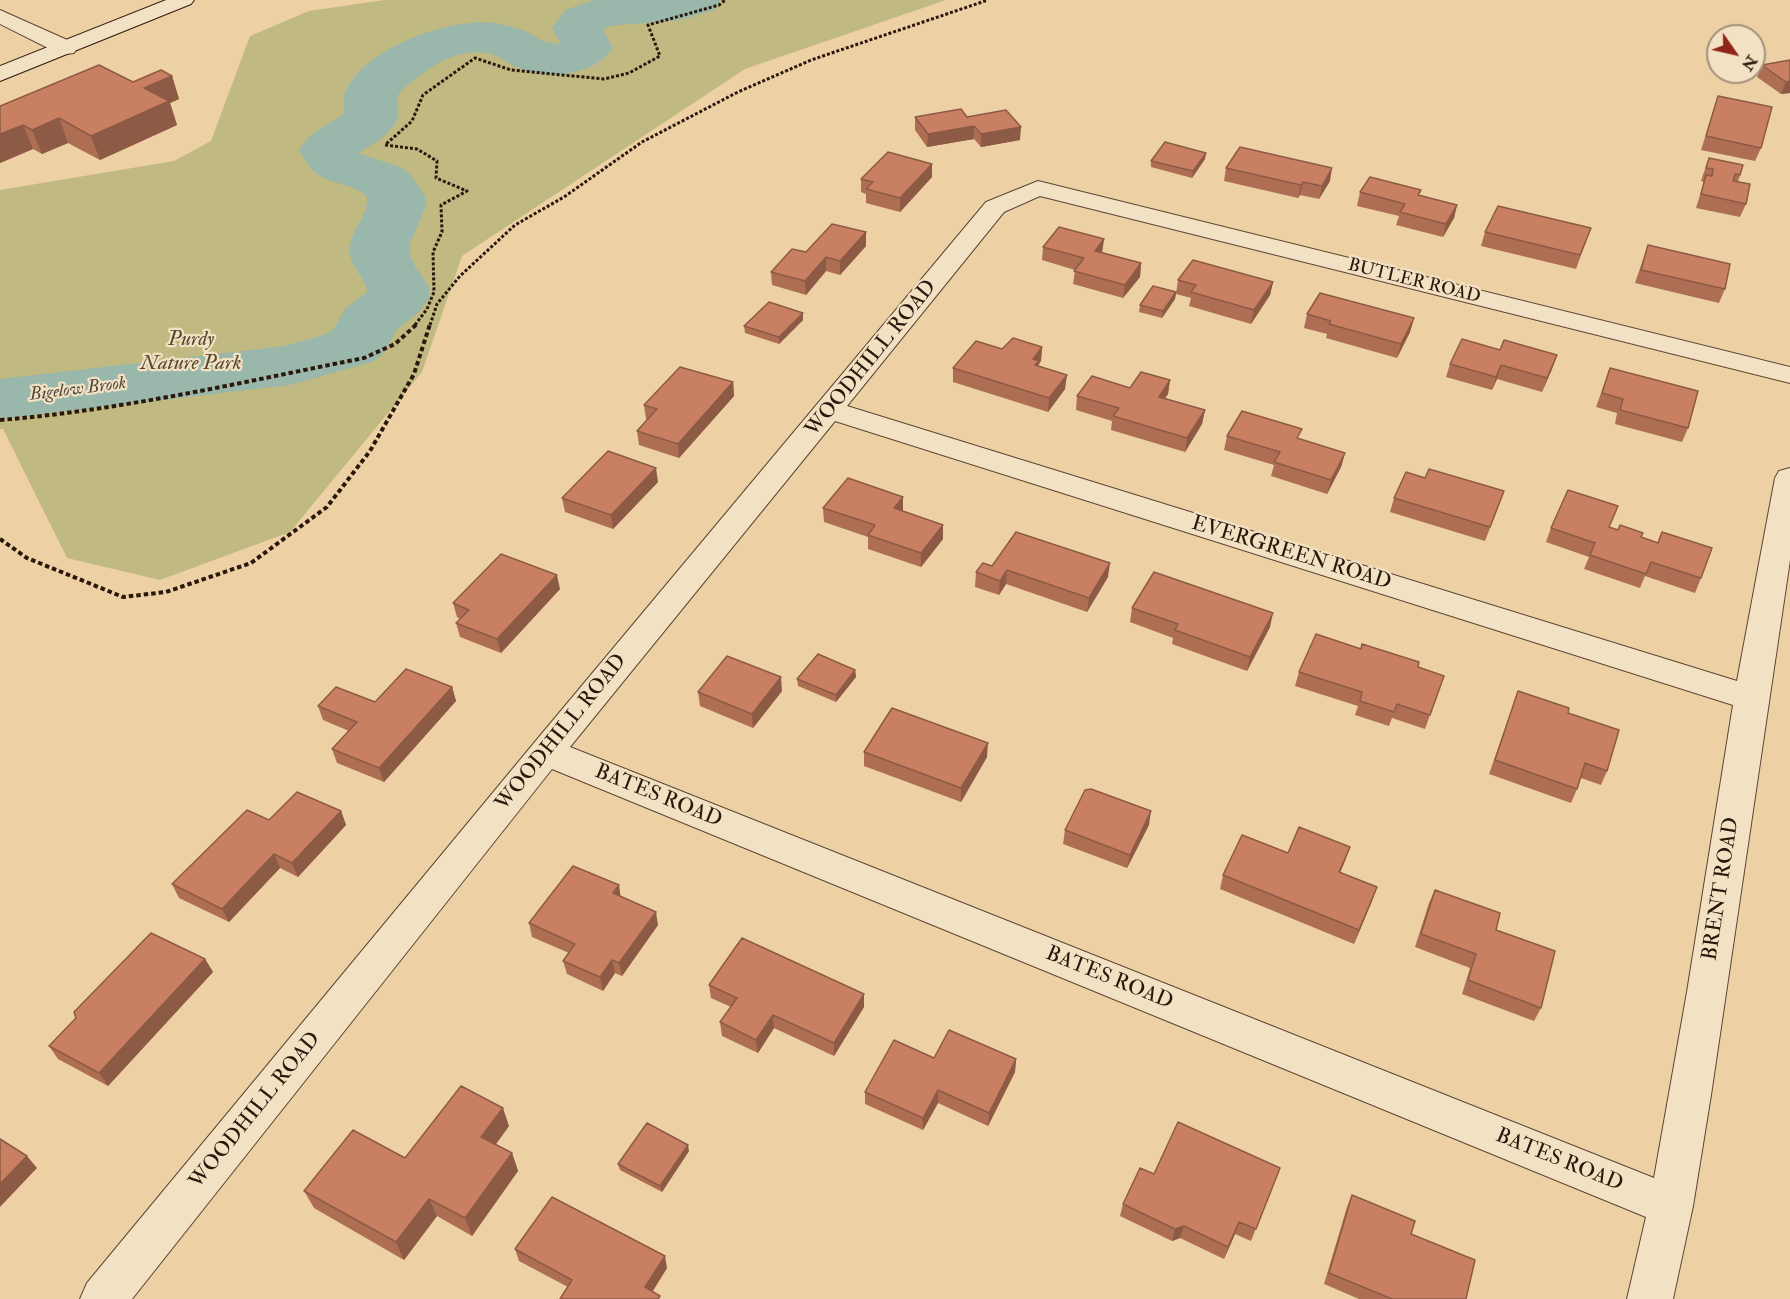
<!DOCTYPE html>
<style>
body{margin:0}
#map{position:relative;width:1790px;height:1299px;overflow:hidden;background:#edd1a5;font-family:"IM FELL Double Pica",serif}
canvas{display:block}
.north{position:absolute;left:1706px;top:24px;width:60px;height:60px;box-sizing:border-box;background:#f3e1c4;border:2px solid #a3917b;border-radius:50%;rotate:124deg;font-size:16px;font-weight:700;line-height:24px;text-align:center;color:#2b180d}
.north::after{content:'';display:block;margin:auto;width:21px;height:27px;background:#8f2418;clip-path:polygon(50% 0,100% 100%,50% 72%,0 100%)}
</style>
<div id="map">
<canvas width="1790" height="1299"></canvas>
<div class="north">N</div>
</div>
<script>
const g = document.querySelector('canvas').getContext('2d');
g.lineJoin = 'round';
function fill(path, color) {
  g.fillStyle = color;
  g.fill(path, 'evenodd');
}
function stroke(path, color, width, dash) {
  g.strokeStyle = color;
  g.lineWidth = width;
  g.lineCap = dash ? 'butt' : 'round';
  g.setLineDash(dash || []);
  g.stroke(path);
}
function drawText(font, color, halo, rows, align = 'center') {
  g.font = font + ' "IM FELL Double Pica",serif';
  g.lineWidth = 4.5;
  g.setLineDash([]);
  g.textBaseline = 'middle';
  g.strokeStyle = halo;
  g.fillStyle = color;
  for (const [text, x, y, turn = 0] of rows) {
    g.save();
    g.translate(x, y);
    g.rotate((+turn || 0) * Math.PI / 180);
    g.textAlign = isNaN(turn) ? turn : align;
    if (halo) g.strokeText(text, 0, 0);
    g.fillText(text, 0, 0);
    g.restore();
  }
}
const green = new Path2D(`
 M384,0H946L745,69L462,256L422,372L290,532L160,580L67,558L3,429H0V190L174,161L211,141L250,36L309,11Z`);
const river = new Path2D(`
 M594,0H721L714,10L680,20L609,26L603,30L613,48C593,77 547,80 516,67C506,63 497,54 487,53C453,48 423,71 400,92C394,100 400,107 398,116C393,134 373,144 358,153L402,168L410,174L425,196L426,206L410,243V254L415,267L429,287V298L420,311L396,330L384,353L372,362L290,385L0,419V379L285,346L326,334L333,330L345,309L367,292C367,279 351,268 350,254C347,232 369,218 367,196C339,175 318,191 299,149L312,134L344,114C344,109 343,102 344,96C359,49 450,17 495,23C504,25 513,27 522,30C535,35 546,46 560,43L552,28L565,10Z`);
const pathFar1 = new Path2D(`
 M415,325L427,309L434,292L433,252L442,232L441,205L467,191L436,178L437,161L417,149L385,145L412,121L423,95L475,58L511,70L604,79L629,73L660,56L648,25L719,5L725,0
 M430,325L437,304L460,276L515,225L564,197L642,142L738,92L811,60L988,0`);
const path = new Path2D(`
 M0,420C123,410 243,382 364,358L395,344L417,324
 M0,539L27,558L123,597L166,592L251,563L327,507L370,451L414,374L430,324`);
const street = new Path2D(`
 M0,10L74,43L77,48L74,53L66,54L58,53L0,24Z
 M1038,181L1790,367V383L1040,196L1004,212L847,406L1737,681L1775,478L1779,471L1790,468V560L1711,1095L1693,1206L1673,1299H1627L1646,1217L552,769L132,1299H80L87,1283L534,743L986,202ZM835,421L1733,705L1687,992L1654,1178L570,747Z`);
const secondary = new Path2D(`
 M166,0H194L191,4L0,81V66Z`);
const wall = new Path2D(`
 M1790,60V93L1781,94L1757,77L1762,65Z
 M172,76L179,99L170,103L177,125L100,160L68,143L42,154L33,149L0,163V106Z
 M1718,96L1761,148L1755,161L1701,150Z
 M915,117H967L1020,140L981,147L974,139L927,147L915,130Z
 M1709,158L1740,175L1738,182L1746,204L1740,217L1696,208L1704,182L1701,181L1704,172Z
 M1205,159L1192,178L1151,167V161Z
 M1226,168L1330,181L1319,199L1300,195L1298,198L1224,181Z
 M932,177L900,212L866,203V194L861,192V179Z
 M1360,192L1420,195L1457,205L1454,218L1443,237L1396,225L1399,216L1357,206Z
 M1591,228L1576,269L1481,246L1485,232Z
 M866,232V246L840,275L826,271L806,295L772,285L771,272L806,252Z
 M1104,239L1102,252L1141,263L1140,277L1123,298L1073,284L1075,270L1042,260L1043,247Z
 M1648,245L1725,289L1719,303L1635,283Z
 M1178,280L1273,282L1270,295L1251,324L1189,306L1191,298L1176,294Z
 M1176,292L1175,299L1162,318L1139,312L1140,305Z
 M803,313V320L779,344L745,333L744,326Z
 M1307,314L1414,318L1410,332L1397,358L1326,338L1327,334L1304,328Z
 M1042,347L1041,361L1038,366L1065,389L1048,412L953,382V368L1002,349Z
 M1500,350L1557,355L1552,369L1542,392L1497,379L1492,390L1446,377L1450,364Z
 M1610,368L1688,428L1682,442L1615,424L1617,413L1596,407Z
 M1170,380L1168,394L1165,398L1205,410L1202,424L1185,452L1111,430L1112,421L1076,410L1077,396L1130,388Z
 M733,382L734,396L679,458L639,445L637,431L647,419H646L644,405Z
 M1227,436L1300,439L1345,453L1341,467L1327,494L1271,476L1274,465L1224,450Z
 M658,482L613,529L565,512L562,498Z
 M1394,498L1499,505L1485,541L1390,512Z
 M823,508L903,511L943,525V539L921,567L868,549V537L824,522Z
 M1609,527L1657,543L1662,532L1701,578L1695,593L1645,576L1640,588L1584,569L1589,557L1546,542L1551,528Z
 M992,566L1108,577L1087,612L1006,584L999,595L975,587L976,572Z
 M560,589L501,653L460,637L456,623L460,619L457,617L453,603Z
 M1132,608L1270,627L1247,671L1172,644L1173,638L1130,622Z
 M1418,667L1444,676L1425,729L1392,718L1389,726L1355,715L1358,706L1295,686L1299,672Z
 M855,670L856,677L836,702L798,686L797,679Z
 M452,687L456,701L384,782L337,763L332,749L349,731L323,720L318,706L375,702Z
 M782,691L753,728L700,706L698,692Z
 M1518,691L1568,713L1607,771L1601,785L1581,778L1577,789L1571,803L1489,774Z
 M864,752L987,757L961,802L864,766Z
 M341,811L346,825L298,877L280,868L229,922L179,898L172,884L269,820Z
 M1149,825L1127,868L1063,844L1065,830Z
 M1288,853L1345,861L1340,873L1372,901L1354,944L1220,889L1223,875Z
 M1435,890L1496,930L1541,1008L1534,1021L1462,994L1470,968L1415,947L1429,903Z
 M621,897L658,925L622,976L615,973L603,991L567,974L563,961L569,953L532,937L529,923Z
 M205,959L213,972L108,1086L58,1059L49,1046Z
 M709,985L864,994V1007L834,1056L774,1028L758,1053L722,1036L720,1022L731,1007L711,998Z
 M934,1058L1016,1059L1015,1072L988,1126L938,1103L923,1130L865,1104V1092Z
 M509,1126L496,1144L512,1153L518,1171L472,1236L437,1216L404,1260L314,1208L304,1191L405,1158Z
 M689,1151L662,1192L620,1170L618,1164Z
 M1280,1168L1251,1241L1235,1234L1224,1259L1180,1238L1172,1241L1120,1216L1123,1204L1154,1174Z
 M1352,1195L1411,1234L1466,1299H1359L1324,1284L1347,1207Z
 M515,1249L667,1268L653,1291L568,1287L519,1261Z`);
const shadedWall = new Path2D(`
 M172,76L179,99L170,103L177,125L100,160L91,136L144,88Z
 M1790,81V93L1781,94L1786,82Z
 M59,118L68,143L42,154L32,130Z
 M23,125L33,149L0,163V134Z
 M974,126V139L927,147L928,134Z
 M1021,127L1020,140L981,147V134Z
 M1206,153L1205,159L1192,178L1193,171Z
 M932,164V177L900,212V198Z
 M1332,168L1330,181L1319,199L1322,186Z
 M1303,182L1300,195L1298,198L1301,185Z
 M1457,205L1454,218L1443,237L1446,224Z
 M866,232V246L840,275V261Z
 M1104,239L1102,253L1095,251Z
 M826,257V271L806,295L805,281Z
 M1141,263L1140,277L1123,298L1125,285Z
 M1273,282L1270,295L1251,324L1254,310Z
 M1176,292L1175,299L1162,318L1163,311Z
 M803,313V320L779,344V337Z
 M1414,318L1410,332L1397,358L1401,344Z
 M1042,347L1041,361L1038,365V375L1033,359Z
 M1557,355L1552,369L1542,392L1547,378Z
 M1501,365L1497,379L1492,390L1496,377Z
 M1067,375L1065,389L1048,412L1049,398Z
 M1170,380L1168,394L1157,410L1159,397Z
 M733,382L734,396L679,458L678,444Z
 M1205,410L1202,424L1185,452L1187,438Z
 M1345,453L1341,467L1327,494L1331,480Z
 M656,468L658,482L613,529L611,515Z
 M903,497V511L894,508Z
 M943,525V539L921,567V553Z
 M1110,563L1108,577L1087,612L1089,598Z
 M1007,570L1006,584L999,595L1000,581Z
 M557,575L560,589L501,653L497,639Z
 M1273,613L1270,627L1247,671L1250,657Z
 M855,670L856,677L836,702V695Z
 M781,677L782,691L753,728L752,714Z
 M452,687L456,701L384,782L379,768Z
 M988,743L987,757L961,802V788Z
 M341,811L346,825L298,877L292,863Z
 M1151,811L1149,825L1127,868L1130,855Z
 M1350,847L1345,861L1334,886L1339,872Z
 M274,854L280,868L229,922L222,909Z
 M619,885L621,899L613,893Z
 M1377,887L1372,901L1354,944L1359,930Z
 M656,912L658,925L622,976L619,963Z
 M205,959L213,972L108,1086L99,1073Z
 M612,960L615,973L603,991L600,977Z
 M864,994V1007L834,1056V1043Z
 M773,1015L774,1028L758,1053L756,1040Z
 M1016,1059L1015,1072L988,1126L989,1113Z
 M938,1090V1103L923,1130V1118Z
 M503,1108L509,1126L488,1155L481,1137Z
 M688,1145L689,1151L662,1192L660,1186Z
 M512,1153L518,1171L472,1236L465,1218Z
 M27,1156L37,1168L0,1207V1184Z
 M429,1199L437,1216L404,1260L396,1242Z
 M1239,1222L1235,1234L1224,1259L1228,1247Z
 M1184,1226L1180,1238L1172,1241L1175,1229Z
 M665,1256L667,1268L648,1298L645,1287Z`);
const building = new Path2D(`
 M1790,60V81L1786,82L1762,65Z
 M99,65L133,82L161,70L172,76L144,88L169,101L91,136L59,118L32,130L23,125L0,134V106Z
 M1718,96L1772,107L1761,148L1706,136Z
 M961,109L967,117L1006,110L1021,127L981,134L974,126L928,134L915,117Z
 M1165,142L1206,153L1193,171L1151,161Z
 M1240,147L1332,168L1322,186L1303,182L1301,185L1226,168Z
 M888,152L932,164L900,198L866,189L873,182L861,179Z
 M1709,158L1743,165L1740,175L1735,174L1733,181L1750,184L1746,204L1701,194L1706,175L1712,176L1713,169L1706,168Z
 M1370,177L1421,190L1418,195L1457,205L1446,224L1400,212L1405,204L1360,192Z
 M1498,206L1591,228L1580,255L1485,232Z
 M832,224L866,232L840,261L826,257L805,281L771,272L792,249L806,252Z
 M1059,227L1104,239L1095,251L1141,263L1125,285L1074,271L1084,258L1043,247Z
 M1648,245L1730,264L1725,289L1641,270Z
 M1193,260L1273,282L1254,310L1191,292L1196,285L1178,280Z
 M1153,286L1176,292L1163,311L1140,305Z
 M1320,293L1414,318L1401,344L1329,324L1331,321L1307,314Z
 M769,302L803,313L779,337L744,326Z
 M1013,338L1042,347L1033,359L1039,361L1035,365L1067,375L1049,398L953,368L976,341L1002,349Z
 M1462,339L1500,350L1504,340L1557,355L1547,378L1501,365L1496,377L1450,364Z
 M680,367L733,382L678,444L637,431L657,409L644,405Z
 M1610,368L1698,391L1688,428L1620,410L1623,399L1602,393Z
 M1141,372L1170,380L1159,397L1205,410L1187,438L1113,416L1119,408L1077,396L1092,376L1130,388Z
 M1242,411L1302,429L1297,438L1345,453L1331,480L1274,462L1280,452L1227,436Z
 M608,451L656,468L611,515L562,498Z
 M1429,469L1504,491L1490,527L1394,498L1406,472L1425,478Z
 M848,478L903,497L894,508L943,525L921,553L868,535L875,525L823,508Z
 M1568,490L1618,506L1609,527L1618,530L1620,525L1643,533L1641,537L1658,543L1662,532L1712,548L1701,578L1651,562L1646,574L1590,555L1595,543L1551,528Z
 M1016,532L1110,563L1089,598L1007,570L1000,581L976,572L983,563L992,566Z
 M501,554L557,575L497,639L456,623L469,610L453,603Z
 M1154,572L1273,613L1250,657L1175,630L1178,624L1132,608Z
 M1316,634L1361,649L1362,644L1419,662L1418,667L1444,676L1430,715L1397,704L1394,712L1360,701L1362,692L1299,672Z
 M818,654L855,670L836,695L797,679Z
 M727,656L781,677L752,714L698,692Z
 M406,669L452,687L379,768L332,749L357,722L318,706L336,687L375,702Z
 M1518,691L1569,708L1568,713L1619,730L1607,771L1585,763L1577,789L1495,760Z
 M892,708L988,743L961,788L864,752Z
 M1091,789L1151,811L1130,855L1065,830L1085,790Z
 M297,792L341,811L292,863L274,854L222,909L172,884L247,810L269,820Z
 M1299,827L1350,847L1339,872L1377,887L1359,930L1223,875L1242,835L1288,853Z
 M573,866L619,885L613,893L656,912L619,963L612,960L600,977L563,961L575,944L529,923Z
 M1435,890L1500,913L1496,930L1555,951L1541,1008L1468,980L1476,954L1421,934Z
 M151,933L205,959L99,1073L49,1046L76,1018L74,1012Z
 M742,938L864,994L834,1043L773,1015L756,1040L720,1022L737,998L709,985Z
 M949,1030L1016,1059L989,1113L938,1090L923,1118L865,1092L894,1040L934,1058Z
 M461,1086L503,1108L481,1137L512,1153L465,1218L429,1199L396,1242L304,1191L353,1130L405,1158Z
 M1178,1122L1280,1168L1256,1229L1239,1222L1228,1247L1184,1226L1175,1229L1123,1204L1140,1168L1154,1174Z
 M647,1123L688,1145L660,1186L618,1164Z
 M0,1139L27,1156L0,1184Z
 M1352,1195L1415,1221L1411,1234L1475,1260L1466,1299H1392L1329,1273Z
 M552,1197L665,1256L645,1287L660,1296L658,1299H560L572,1280L515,1249Z`);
const farStreetnames = [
 ["BUTLER ROAD",1414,282,14]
];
const farWaternames = [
 ["Bigelow Brook",78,390,-7]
];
const parkNames = [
 ["Purdy",191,340],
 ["Nature Park",191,364]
];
const streetNames = [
 ["WOODHILL ROAD",872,359,-51],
 ["EVERGREEN ROAD",1291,554,17],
 ["WOODHILL ROAD",562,733,-51],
 ["BATES ROAD",658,797,22],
 ["BRENT ROAD",1722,889,-81],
 ["BATES ROAD",1109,979,22],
 ["WOODHILL ROAD",256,1111,-51],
 ["BATES ROAD",1559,1161,22]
];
fill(green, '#c0b981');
fill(river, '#99b7aa');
stroke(street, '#5c4633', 2);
stroke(secondary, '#2b180d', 2);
stroke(pathFar1, '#2b180d', 3, [3, 2]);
stroke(path, '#2b180d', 4, [4.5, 3]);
fill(street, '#f3e1c4');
fill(secondary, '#f3e1c4');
fill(wall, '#ad6e54');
fill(shadedWall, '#8d5a45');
fill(building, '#c98062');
stroke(building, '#8d5a45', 1.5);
drawText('18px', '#2b180d', '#f3e1c4', farStreetnames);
drawText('italic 18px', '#4c483c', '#f3e1c4', farWaternames);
drawText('italic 21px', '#584830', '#f3e1c4', parkNames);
drawText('21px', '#2b180d', '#f3e1c4', streetNames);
</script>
